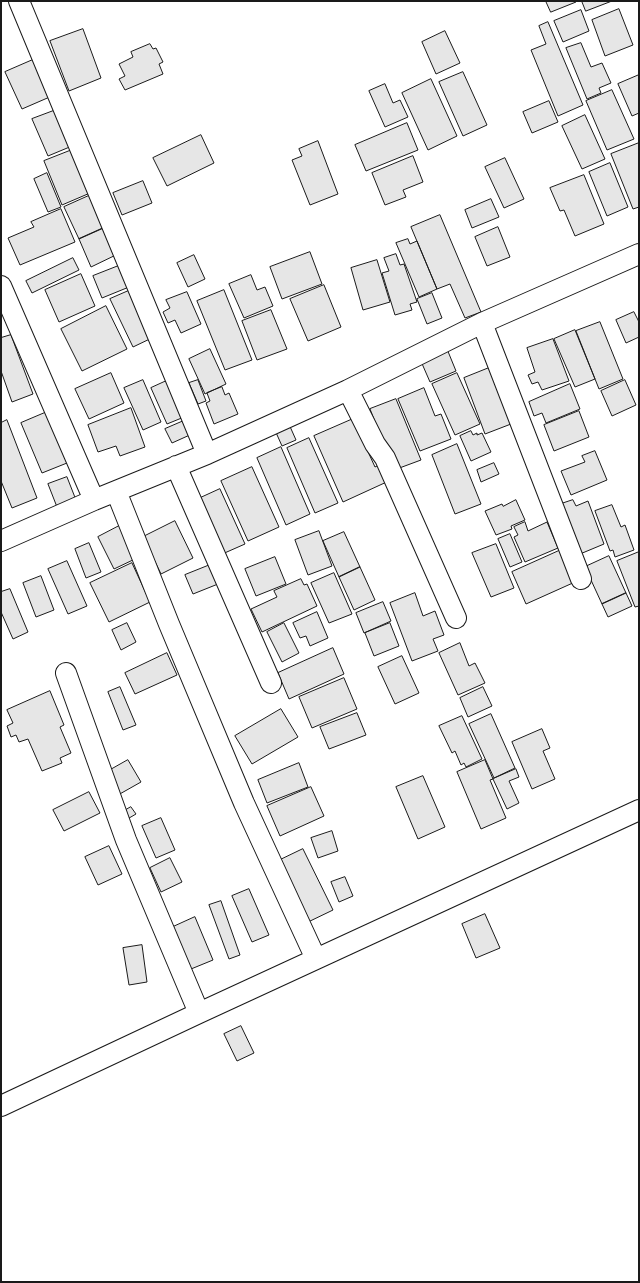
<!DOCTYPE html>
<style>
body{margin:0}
#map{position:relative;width:640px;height:1283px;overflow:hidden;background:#fff;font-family:Literata,serif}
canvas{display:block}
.frame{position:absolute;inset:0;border:2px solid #1a1a1a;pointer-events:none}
</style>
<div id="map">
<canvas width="640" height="1283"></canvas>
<div class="frame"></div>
</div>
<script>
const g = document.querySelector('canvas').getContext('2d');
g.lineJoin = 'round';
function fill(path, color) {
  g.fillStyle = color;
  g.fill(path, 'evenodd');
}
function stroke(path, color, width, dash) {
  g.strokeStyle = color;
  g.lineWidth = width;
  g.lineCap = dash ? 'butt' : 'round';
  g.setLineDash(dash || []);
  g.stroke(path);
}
const building = new Path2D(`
 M546,1H575L576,2L551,12Z
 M582,1H612L586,11Z
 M619,9L633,45L605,56L592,20Z
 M581,10L589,31L563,42L554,21Z
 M548,22L583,105L558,116L531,50L546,44L539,26Z
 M83,29L101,78L69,91L50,41Z
 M445,31L460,63L436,74L422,42Z
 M581,43L591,67L602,63L611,83L599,88L601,93L587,99L566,48Z
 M150,44L153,49L156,48L163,62L159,64L163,74L125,90L119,79L125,76L119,64L133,57L131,52Z
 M35,59L52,96L22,109L5,72Z
 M463,72L487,125L463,136L439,82Z
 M639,75V113L632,116L618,84Z
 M431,79L457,136L428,150L402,93Z
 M385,84L393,103L400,100L408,117L385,127L369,91Z
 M612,90L634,139L607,150L586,101Z
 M549,101L558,122L532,133L523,112Z
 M56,110L72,146L48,156L32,119Z
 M585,115L605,159L582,169L562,126Z
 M407,123L418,150L366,171L355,145Z
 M201,135L214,163L167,186L153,158Z
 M318,141L338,194L310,205L292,160L302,156L299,149Z
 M639,143V207L633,209L611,154Z
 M72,150L90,193L62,205L44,161Z
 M413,156L423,182L403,190L406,197L385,205L372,173Z
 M505,158L524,199L504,208L485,167Z
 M610,163L628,207L607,216L589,172Z
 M47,173L61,207L48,212L34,179Z
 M584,175L604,224L575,236L564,210L560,211L550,188Z
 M143,181L152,203L122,215L113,193Z
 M93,194L108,226L79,239L64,207Z
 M491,199L499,217L472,228L465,210Z
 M61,209L75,242L20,265L8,238L34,227L31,222Z
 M440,215L481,312L465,318L450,284L437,289L411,227Z
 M108,226L120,253L91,267L79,239Z
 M498,227L510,257L487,266L475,237Z
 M408,239L410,244L417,241L437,289L419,297L396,243Z
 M310,252L322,284L282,299L270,267Z
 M396,254L400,265L404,264L417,302L410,304L412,310L395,315L382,273L389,271L384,258Z
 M194,255L205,279L188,287L177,263Z
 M73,258L79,270L32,293L26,281Z
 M377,260L390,302L363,310L351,268Z
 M121,265L129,287L102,298L93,276Z
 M81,274L95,306L59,322L45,290Z
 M251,275L257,290L265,287L273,306L244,318L229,284Z
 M324,285L341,327L308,341L290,299Z
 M133,289L156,336L133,347L110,299Z
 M224,290L252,360L225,370L197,301Z
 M187,292L201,324L181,333L175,320L168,323L163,312L170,308L166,300Z
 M432,293L442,318L427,324L417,299Z
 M106,306L127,349L82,371L61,329Z
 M271,310L287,349L257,360L242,321Z
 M634,312L639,322V337L626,343L616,320Z
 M600,322L623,379L599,389L576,331Z
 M575,330L595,379L575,387L554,339Z
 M11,335L33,394L12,402L1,371V338Z
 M553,339L569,381L542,390L538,382L532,384L528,375L535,372L527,348Z
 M210,349L226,384L205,394L189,359Z
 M447,349L456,371L430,382L420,359Z
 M489,368L511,424L485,434L464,378Z
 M111,373L124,403L89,419L75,389Z
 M457,373L480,424L455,435L432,384Z
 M173,378L189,415L167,424L151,388Z
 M143,380L161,422L143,430L124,388Z
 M198,380L206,401L198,404L189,383Z
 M625,380L636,405L612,416L601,391Z
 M570,384L580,409L546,423L542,413L534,416L529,402Z
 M222,387L225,395L229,393L238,414L214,424L206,403L210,401L207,393Z
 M424,388L435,416L441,414L451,439L420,451L398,399Z
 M396,399L421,460L394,470L370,409Z
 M131,408L145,447L120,456L116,446L98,452L88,425Z
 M579,411L589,437L554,451L544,425Z
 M47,412L67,463L42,473L21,423Z
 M353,419L375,467L383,463L391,480L343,502L314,436Z
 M7,420L37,498L12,508L1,481V423Z
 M186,420L192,434L172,443L165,429Z
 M288,422L296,440L282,446L274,428Z
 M471,431L473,435L477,433V435L482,433L491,452L471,461L460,436Z
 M309,438L338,503L315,513L287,448Z
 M457,444L481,504L455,514L432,455Z
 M281,447L310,514L286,525L257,458Z
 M595,451L607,480L571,495L561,471L585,462L582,456Z
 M494,463L499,474L481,482L477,470Z
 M252,467L279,527L248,541L221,481Z
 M67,477L76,500L57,507L48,484Z
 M220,489L245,544L220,555L196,500Z
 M516,500L525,520L511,526L512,529L496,535L485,511L502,504L503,506Z
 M573,500L576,506L588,501L604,544L580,554L561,504Z
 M612,505L621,527L625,525L634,550L615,557L613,550L610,551L595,511Z
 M175,521L193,558L161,574L143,537Z
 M525,522L528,531L547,522L558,548L525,562L514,537L518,535L514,527Z
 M121,525L137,558L114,569L98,537Z
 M319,531L332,566L308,575L295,540Z
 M344,532L360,567L339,577L323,541Z
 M510,534L522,562L510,567L498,539Z
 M89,543L101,572L86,578L75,549Z
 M496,544L514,588L491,597L472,553Z
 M561,550L575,582L526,604L512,572Z
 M639,552V606L635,607L617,561Z
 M609,556L626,593L602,604L585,567Z
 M275,557L286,584L256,596L245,569Z
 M67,561L87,606L68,614L48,569Z
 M132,563L150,602L109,622L90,583Z
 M210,565L218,584L193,594L185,575Z
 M360,567L375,600L354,610L339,577Z
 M334,573L352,614L329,623L311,583Z
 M41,576L54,610L36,617L23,583Z
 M301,579L304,585L307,584L317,606L262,632L251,609L277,597L274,591Z
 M10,589L28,632L13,639L1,612V592Z
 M415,593L423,616L435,611L444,635L433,639L438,651L412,661L390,603Z
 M626,593L632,606L608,617L602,604Z
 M383,602L391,621L364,633L356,613Z
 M317,612L328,638L310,646L306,636L300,638L293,623Z
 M127,623L136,642L121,650L112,630Z
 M284,623L299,653L282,662L267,632Z
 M390,623L399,646L374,656L365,633Z
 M460,643L469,666L475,663L485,683L458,695L439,653Z
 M333,648L344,674L289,699L278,673Z
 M167,653L177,675L135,694L125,673Z
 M402,656L419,693L395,704L378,667Z
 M344,678L357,709L312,728L299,697Z
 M120,687L136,725L123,730L108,692Z
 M483,687L492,706L468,717L460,698Z
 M50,691L64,725L60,727L71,753L60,758L62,763L42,771L28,739L19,742L16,735L11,737L7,726L13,723L7,710Z
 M281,709L298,737L252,764L235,736Z
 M357,713L366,735L329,749L320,727Z
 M491,714L515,768L494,778L469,724Z
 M462,716L482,759L466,767L464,763L461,765L455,751L452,753L439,726Z
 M542,729L550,748L543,751L555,779L532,789L512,742Z
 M128,760L141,782L118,795L105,773Z
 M485,760L493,779L490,780L506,818L481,829L457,772Z
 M299,763L308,787L267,803L258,780Z
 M516,769L519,777L509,781L519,803L507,809L493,779Z
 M423,776L445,827L418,839L396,787Z
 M311,787L324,816L280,836L267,806Z
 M89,792L100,813L64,831L53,810Z
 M131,807L136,814L124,821L119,814Z
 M161,818L175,850L156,858L142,826Z
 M332,831L338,851L318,858L311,838Z
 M109,846L122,874L98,885L85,857Z
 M303,849L333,910L306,923L276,862Z
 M170,858L182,882L161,892L150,868Z
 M345,877L353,896L339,902L331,882Z
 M249,889L269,935L252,942L232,896Z
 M221,901L240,955L229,959L209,905Z
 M485,914L500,948L476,958L462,924Z
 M195,917L213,960L191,969L173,927Z
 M142,945L147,982L129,985L123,948Z
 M241,1026L254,1053L237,1061L224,1034Z`);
const street = new Path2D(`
 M19,1L207,454
 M1,286L94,500
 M482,323L581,579
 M348,390L375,444L385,458L456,618
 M176,466L271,683
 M116,491L169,624L244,803L316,959
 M1,541L94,500L207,454L348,390L482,323L639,254
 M66,673L126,840L199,1013
 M1,1106L199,1013L639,810`);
fill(building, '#e6e6e6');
stroke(building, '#1a1a1a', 1);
stroke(street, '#1a1a1a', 22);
stroke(street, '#fff', 20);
</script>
